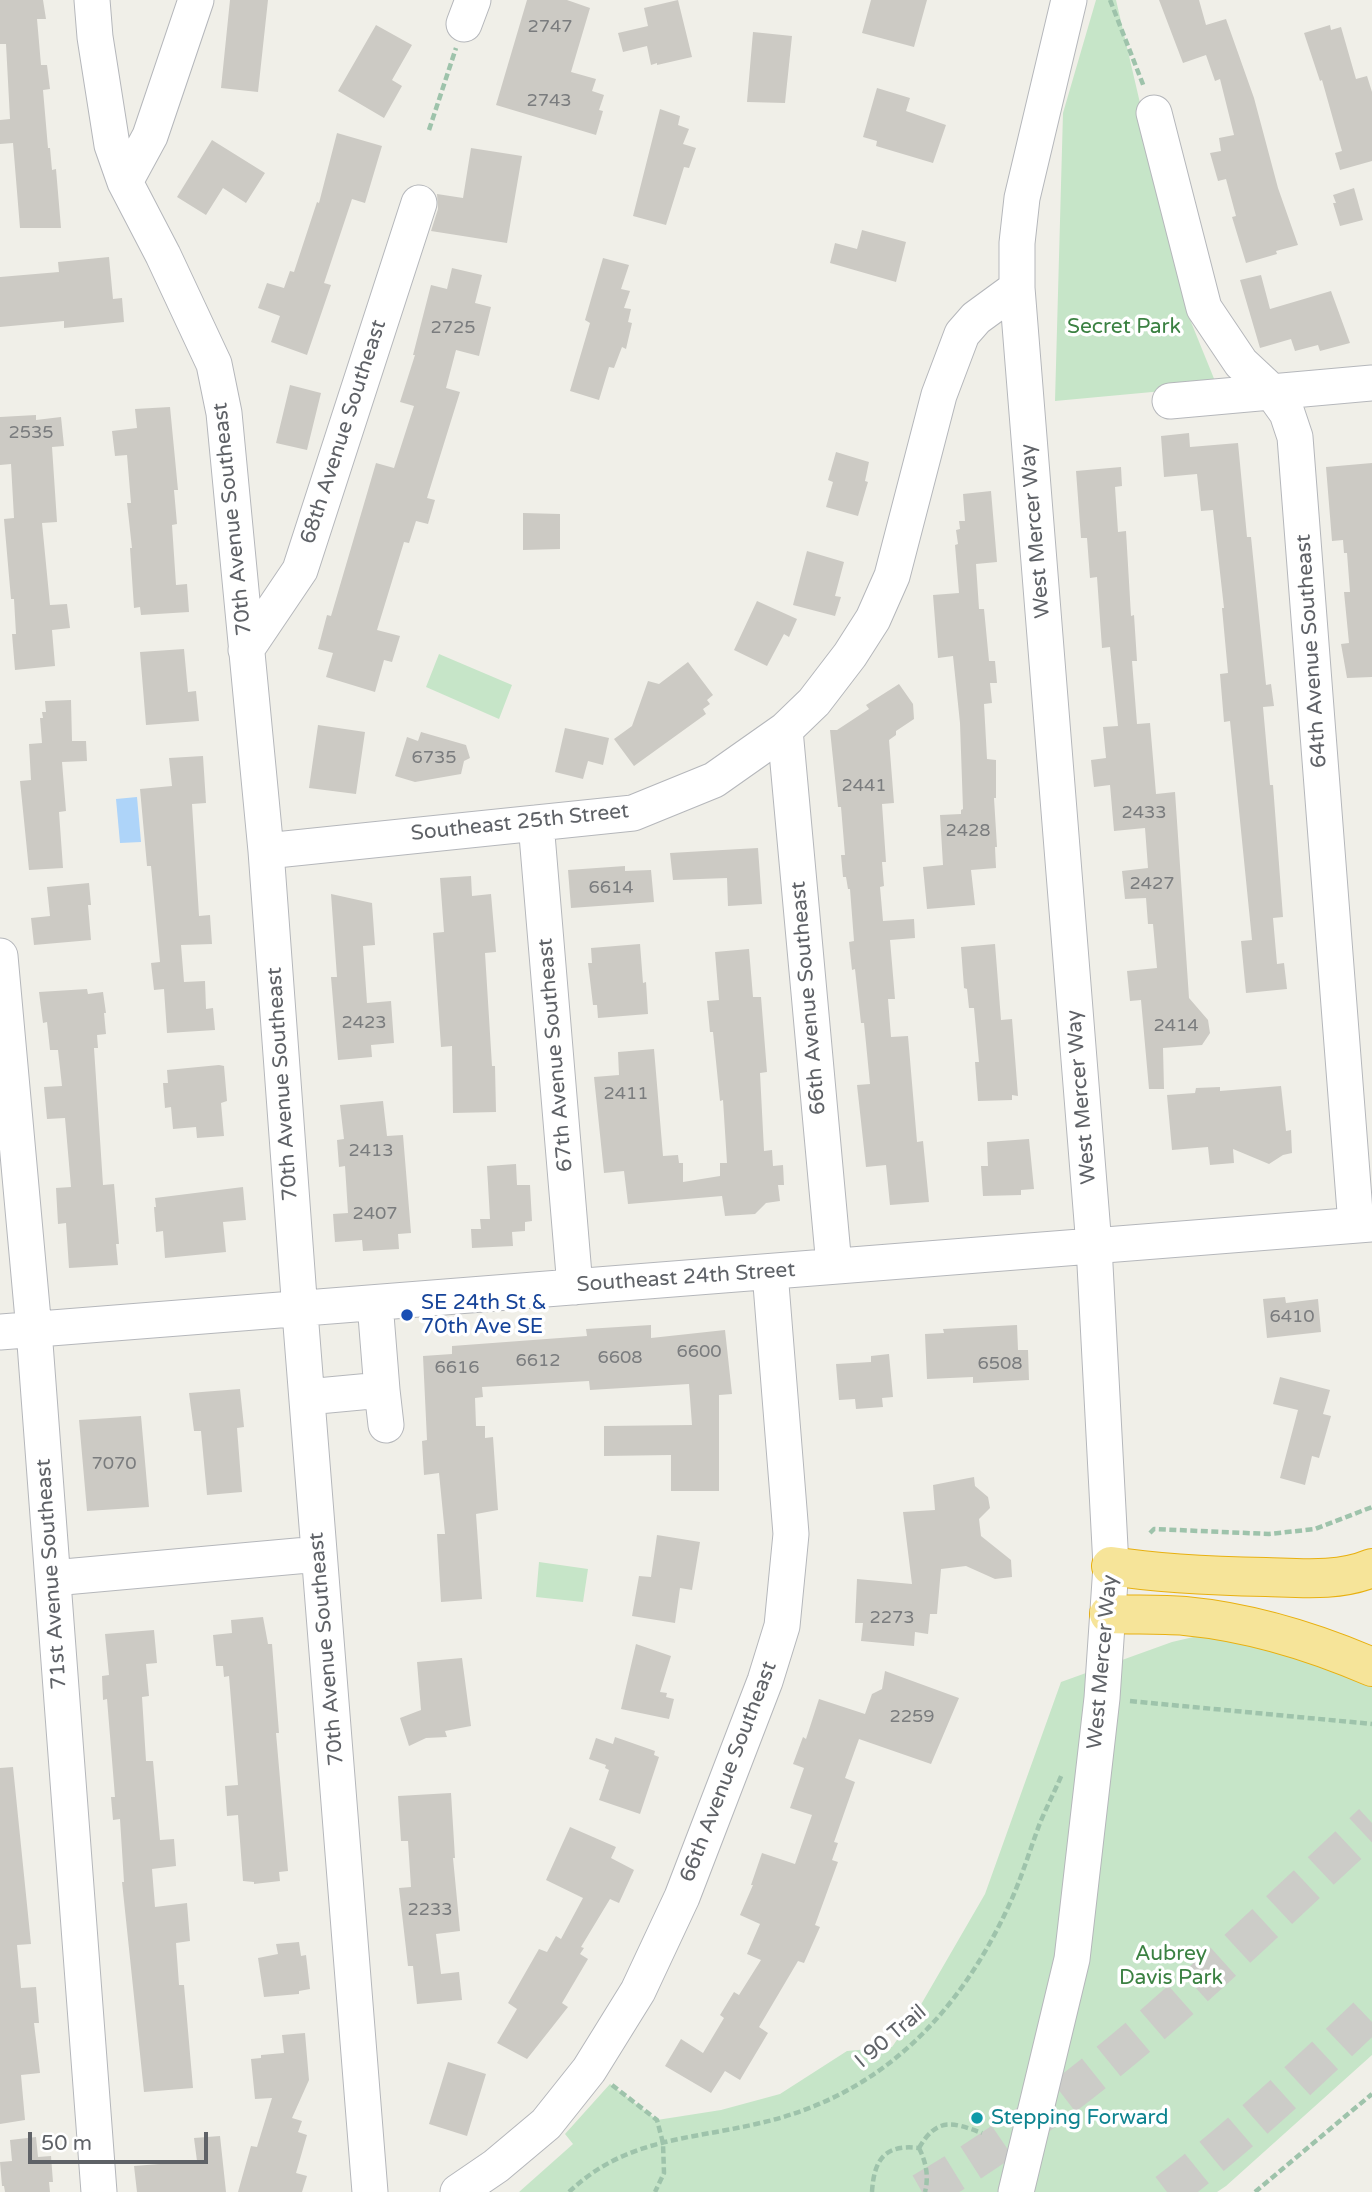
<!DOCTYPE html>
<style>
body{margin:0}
#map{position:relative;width:1372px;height:2192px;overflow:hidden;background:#f0efe8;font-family:"Varela Round",sans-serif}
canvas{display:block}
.scale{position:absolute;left:28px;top:2132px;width:180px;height:32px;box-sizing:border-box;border:4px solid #5f6267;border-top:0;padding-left:9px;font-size:21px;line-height:24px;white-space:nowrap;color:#5f6267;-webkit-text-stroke:5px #fff;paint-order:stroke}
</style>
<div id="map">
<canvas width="1372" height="2192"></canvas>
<div class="scale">50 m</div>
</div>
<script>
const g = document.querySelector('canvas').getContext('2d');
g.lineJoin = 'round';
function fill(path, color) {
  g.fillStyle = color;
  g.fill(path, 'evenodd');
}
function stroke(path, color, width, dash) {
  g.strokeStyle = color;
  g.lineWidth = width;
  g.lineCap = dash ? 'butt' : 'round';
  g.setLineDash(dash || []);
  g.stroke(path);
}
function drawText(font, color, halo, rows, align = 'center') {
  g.font = font + ' "Varela Round",sans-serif';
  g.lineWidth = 7;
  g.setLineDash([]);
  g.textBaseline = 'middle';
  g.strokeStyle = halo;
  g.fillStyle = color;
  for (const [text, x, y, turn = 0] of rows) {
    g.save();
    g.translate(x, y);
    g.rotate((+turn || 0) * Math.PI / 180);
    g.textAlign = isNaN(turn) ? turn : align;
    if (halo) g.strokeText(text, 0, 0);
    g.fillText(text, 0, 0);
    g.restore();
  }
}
const green = new Path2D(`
 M1096,0H1116L1191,322L1217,386L1055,401L1063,113Z
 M439,654L512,685L499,719L426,687Z
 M539,1562L588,1569L583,1602L536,1597Z
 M1202,1635L1261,1642L1372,1687V2055L1226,2186L1217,2192H519L573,2144L565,2134L610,2084L657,2120L721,2110L780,2094L847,2051L892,2047L919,2008L985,1894L1061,1682L1172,1642Z`);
const water = new Path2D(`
 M137,797L141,842L120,843L116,799Z`);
const building = new Path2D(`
 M0,0H43L46,19H37L41,65H47L50,89L43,90L48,148H50L52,170L56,169L61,228H20L13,143L0,144V120L10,119L6,44H0Z
 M230,0H268L258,92L221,88Z
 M527,0H567L590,8L571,72L596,79L592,91L604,95L599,110L603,111L596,135L496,105Z
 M678,0L692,57L657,65V63L651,65L647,46L623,52L618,33L648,26L644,8Z
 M871,0H927L914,47L862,33Z
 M1159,0H1199L1206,25L1226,19L1254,98L1278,188L1298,245L1276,251L1277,254L1246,263L1232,217L1236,216L1226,179L1218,181L1210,153L1221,151L1219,138L1234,135L1220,79L1215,81L1206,55L1183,63Z
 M376,25L412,45L392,80L402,86L384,118L338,91Z
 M1330,25L1331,30L1341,27L1356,79L1367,76L1372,92V161L1340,170L1335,153L1342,151L1322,80L1320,81L1304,33Z
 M753,32L792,36L785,103L747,102Z
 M877,88L910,98L906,111L946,125L933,163L876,146L877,141L863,137Z
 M660,109L680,116L678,125L689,129L683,144L696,148L689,168L684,167L666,225L633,216Z
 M337,133L382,146L365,203L352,199L324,283L331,285L307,355L271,342L280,316L258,308L267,283L284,288L290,271L294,272L317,202L319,203Z
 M212,140L265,173L246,203L223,188L206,215L177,197Z
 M471,148L522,156L507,243L431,231L438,209L437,194L463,198Z
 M1354,188L1363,220L1340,226L1333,203H1336L1333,195Z
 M862,230L906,242L896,282L830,263L835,243L857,249Z
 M109,257L113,299L122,298L124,322L64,328V321L0,327V277L59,272L58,262Z
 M603,258L629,265L621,289L630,291L624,308L631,309L628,322L632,323L626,349L622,347L614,368L609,367L599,400L570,391L590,323L585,320Z
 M452,268L482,275L475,303L491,307L479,356L456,350L446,388L460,392L427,498L435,500L428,524L416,521L409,543L404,542L377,630L400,636L392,662L384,660L375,692L326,677L333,653L318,649L327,615L331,616L376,463L394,468L414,406L400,402L415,355H413L431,285L447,289Z
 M1261,275L1270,309L1331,291L1350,343L1320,351L1318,345L1295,351L1291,339L1260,348L1240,280Z
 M290,385L321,393L307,450L276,443Z
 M170,407L178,490H174L177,524L172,525L176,585L187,584L189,612L141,615L140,607L134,608L130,548H132L127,503H131L127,455L115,456L112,431L137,428L135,409Z
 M36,415V420L61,417L64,446L52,447L57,522L42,523L50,605L67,604L70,628L52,630L55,666L15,670L12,634H16L14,599H11L4,519L14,518L11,464L0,465V417Z
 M1189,433L1190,447L1238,443L1247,537H1251L1266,685L1271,684L1274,706L1263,707L1270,785H1273L1283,917L1273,918L1277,964L1284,963L1287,989L1246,993L1241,941L1252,940L1230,721L1224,722L1220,674L1228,673L1222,608H1224L1213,510L1201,511L1197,474L1164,477L1161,436Z
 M836,452L869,462L865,481L868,482L858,516L826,507L833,482L828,480Z
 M1372,463V677L1347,678L1341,644L1349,643L1344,592H1350L1347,553H1344L1343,540L1332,541L1326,467Z
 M1121,467L1122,486L1115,487L1118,532L1126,531L1131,616L1134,615L1137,661H1132L1137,724L1150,723L1156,794L1175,792L1189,998L1208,1020L1210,1033L1202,1045L1163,1048L1164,1089H1149L1141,1000L1130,1001L1127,971L1157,968L1153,924H1148L1146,898L1125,899L1122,871L1148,868L1145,828L1114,831L1110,785L1094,787L1091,760L1106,758L1103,727L1118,726L1110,647L1102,648L1097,577L1090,578L1087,538H1081L1076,471Z
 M991,491L997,562L976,564L979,609H984L989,661H995L997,683H990L992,703L984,704L987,759L996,760V798H994L997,847H995L996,868L971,870L975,905L927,909L923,867L943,865L940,815L961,814V810L963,809L960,723L953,656L938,658L933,595L959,593L955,545L958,544L956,530L960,529L959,521H965L963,494Z
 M523,513L560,514V549L523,550Z
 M807,551L844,562L835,596L841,597L835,616L793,605Z
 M757,601L797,619L789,637L784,634L767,666L734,650Z
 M184,649L188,692L196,691L199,721L146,725L140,652Z
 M688,662L713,695L707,700L710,704L703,709L706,714L634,766L614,739L632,726L648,681L659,684Z
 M899,684L913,704L914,719L896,731V735L889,740L894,803L882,804L886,862H882L884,886L880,887L883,921L914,919L915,938L890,940L895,999H888L891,1037L908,1036L917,1142L923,1141L929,1202L890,1205L886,1165L866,1167L857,1085L870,1084L864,1023H861L855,969L852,970L849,942L854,941L850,889H848L846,877H843L841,855H845L841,807H838L830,730H837L869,709L866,705Z
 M71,700L72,741H86L87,761L62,762L66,811L59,812L63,868L29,870L20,781L31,780L29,744L42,743L40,718H43L42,712H46L45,701Z
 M318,725L365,732L356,794L309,788Z
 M565,728L609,738L603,765L588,761L583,779L555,772Z
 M421,732L466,745L470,758L464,761L461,774L415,782L395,776L407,737L418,741Z
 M203,756L206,803L192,804L199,916L210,915L212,944L181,945L184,982L205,981L206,1009L213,1008L215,1030L167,1033L164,989L154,990L151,963L160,962L151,866H147L140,789L172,786L169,758Z
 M758,848L762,904L728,906L727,878L673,880L670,853Z
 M625,866V871L651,870L654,902L571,908L568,870Z
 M471,876L472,896L491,894L496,952L485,953L492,1066H495L496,1112L453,1113L452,1046L441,1047L433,933L444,932L440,878Z
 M89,883L91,905H88L91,940L34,945L31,918L50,916L47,887Z
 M331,894L372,903L375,945L363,946L367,1003L391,1001L394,1043L371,1045L372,1057L338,1060L331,977H337Z
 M640,944L643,983L646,982L648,1014L598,1018L597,1005H593L588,963H592L591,948Z
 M995,944L1001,1020L1012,1019L1018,1096L1012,1095V1100L978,1101L975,1062H979L974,1008H969L967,989L964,988L961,947Z
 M749,949L753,997H761L767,1072L760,1073L764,1151L772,1150L773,1166L783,1165L784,1185H778L780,1201L766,1203L755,1214L725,1216L722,1196L628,1204L624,1171L604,1173L594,1077L619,1075L618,1052L654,1049L663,1156L678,1155L679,1163H683V1182L720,1176V1163H727L723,1100L720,1101L713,1032H710L707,1001L719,1000L715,952Z
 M87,989L88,994L103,992L106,1013H104L106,1034L97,1035L98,1048H94L103,1185L114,1184L119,1244H116L118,1265L69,1268L66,1223L58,1224L56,1188L71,1187L65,1118L47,1119L44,1087L62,1086L58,1050H50L47,1022L43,1023L39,992Z
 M219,1065L224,1066L227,1101L221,1103L224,1136L197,1138L196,1127L173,1129L171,1107L165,1108L163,1083H168L167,1070Z
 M1281,1086L1286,1131L1291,1130L1292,1153L1283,1155L1269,1164L1233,1149L1234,1163L1210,1165L1208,1147L1172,1150L1167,1095L1195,1093L1196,1088L1220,1087V1091Z
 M383,1101L387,1136L403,1135L411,1233L398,1234L399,1249L363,1251L362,1240L335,1242L333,1214L348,1213L345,1166L339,1167L337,1140L344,1139L340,1105Z
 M1029,1139L1034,1189L1021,1190V1195L983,1196L981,1166H988L987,1142Z
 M516,1164L517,1185H530L532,1221L525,1222V1231L512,1232L513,1246L472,1248L471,1229H481L480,1219H490L487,1166Z
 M243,1187L246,1220L223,1222L226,1252L165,1258L163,1231L156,1232L154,1207H156L155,1198Z
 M1285,1297L1286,1303L1318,1299L1321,1332L1267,1338L1263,1299Z
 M651,1325V1338L725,1330L732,1394L719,1395V1491H671V1455L604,1456V1426L692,1425L689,1384L590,1390L589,1381L482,1387L483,1397L475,1398L476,1426H485V1438L493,1437L498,1510L476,1514L482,1599L441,1602L437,1534H445L439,1473L424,1475L422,1441L427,1440L423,1356L452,1354V1346L587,1336L586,1329Z
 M1017,1325L1018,1350H1028L1029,1380L973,1383V1377L927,1379L925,1334L944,1333L943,1329Z
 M889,1354L893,1397L882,1398L883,1407L856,1409L855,1399L839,1400L836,1364L871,1362V1356Z
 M1280,1377L1330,1390L1323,1414L1331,1416L1319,1458L1312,1456L1305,1485L1280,1478L1298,1410L1273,1404Z
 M240,1389L244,1427L237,1428L242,1492L207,1495L201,1431H194L189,1393Z
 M141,1416L149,1507L87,1511L79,1420Z
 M974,1477L975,1486L988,1497L990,1508L979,1519L981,1536L1011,1560L1012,1577L995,1579L966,1566L941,1569L937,1614H930L928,1634L915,1632L914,1646L861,1641L863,1623H855L857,1579L912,1584L903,1512L935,1510L933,1485Z
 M657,1535L700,1542L692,1590L680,1588L675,1623L632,1616L639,1576L651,1577Z
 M263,1617L268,1644H272L279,1733H276L288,1871L279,1872L280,1881L254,1884V1882L243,1881L238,1815L227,1816L225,1786L238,1785L229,1676L224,1677L223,1666H216L213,1635L232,1633L231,1620Z
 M154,1630L157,1663L146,1664L149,1696L142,1697L146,1761H153L160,1840L174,1839L176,1866L152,1869L155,1907L187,1903L190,1941L176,1943L179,1985H184L193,2088L144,2092L122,1882H124L120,1819L113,1820L111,1797H115L107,1699L103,1700L102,1676L109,1675L105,1634Z
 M636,1644L671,1656L660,1692L667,1693L666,1697L674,1699L669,1719L621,1709Z
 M462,1658L471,1726L445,1731L447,1737L426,1738L409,1746L400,1718L421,1710L417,1662Z
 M885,1671L959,1698L931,1764L859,1739L845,1778L855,1782L834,1842L838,1843L832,1860L838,1862L815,1925L820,1927L804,1963L798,1961L759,2027L768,2033L740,2080L725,2071L711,2093L665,2066L681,2039L703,2053L724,2018L720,2015L734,1992L739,1995L761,1960L747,1954L760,1924L740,1915L753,1885H751L762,1853L795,1864L812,1815L790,1808L804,1768L793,1764L803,1737L806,1739L819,1699L865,1714L872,1694L882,1689Z
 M615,1737L655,1751L654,1755L659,1757L640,1814L599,1800L609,1770L605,1768L606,1765L589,1759L596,1738L613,1744Z
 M13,1767L31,1944L17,1945L21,1988L36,1987L39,2023H34L40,2073L21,2075L25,2120L0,2124V1768Z
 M451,1793L455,1858H453L460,1931L436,1934L441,1974L459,1972L462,2000L417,2004L413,1966H408L399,1888L411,1887L408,1841H401L398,1796Z
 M570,1827L616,1847L611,1858L634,1870L619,1903L610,1899L581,1947L584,1948L580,1954L588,1959L562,2003L568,2007L527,2059L497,2043L517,2009L508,2003L539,1949L547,1952L556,1936L561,1939L583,1898L546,1880Z
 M299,1942L301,1956L306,1955L310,1989L299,1991V1994L264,1997L258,1958L278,1954L276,1944Z
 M305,2033L309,2080L292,2118L302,2121L298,2132L307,2135L296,2173L307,2176L302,2192H238L251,2146L257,2147L272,2098L255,2099L251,2059L261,2058V2055L284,2053L282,2035Z
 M448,2062L486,2074L467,2136L429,2124Z
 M220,2136L226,2192H137L134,2166L197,2161L194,2138Z
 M36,2137L38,2157L51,2156L53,2182H49L50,2192H5L4,2186H2L0,2162L12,2161L10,2140Z`);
const highwayTunnel = new Path2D(`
 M922,2192C1091,2095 1230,1955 1372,1823
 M1167,2192C1240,2136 1306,2074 1372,2011`);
const path = new Path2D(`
 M1110,0L1144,87
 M429,130L456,48
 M1150,1533L1154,1529L1269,1534L1315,1529L1372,1507
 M1130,1701L1372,1724
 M612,2085L657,2120L663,2143L664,2173L655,2192
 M919,2148C937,2117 952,2122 982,2133
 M919,2148C926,2162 929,2176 925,2192
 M569,2192C625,2139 686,2140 756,2124C880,2097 959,2015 1010,1903C1022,1877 1030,1849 1040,1823C1047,1806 1055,1791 1062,1774
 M872,2192C874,2159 885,2144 919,2148
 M1255,2192L1372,2094`);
const minor = new Path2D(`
 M92,0L95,37L112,145L125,182L163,255L214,364L224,413L266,851L301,1325L370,2192
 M464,24L473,0
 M1154,113L1204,308L1241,363L1272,392L1287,413L1295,437L1356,1225
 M125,182L150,136L196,0
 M1170,401L1372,383
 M246,650L300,570L419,203
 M785,730L834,1266
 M536,823L575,1287
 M266,851L633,813L714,780L785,730L814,702L850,655L873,619L892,576L939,395L962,334L976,318L1017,288
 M0,956L34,1330L99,2192
 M0,1332L1372,1224
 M382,1390L386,1425
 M307,1397L382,1390L375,1303
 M53,1578L319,1554
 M458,2192L496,2166L546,2124L589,2070L638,1991L682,1897L765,1681L782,1626L791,1534L770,1272
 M1016,2192L1072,1959L1102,1698L1111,1566L1094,1246L1017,288V243L1022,198L1069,0`);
const highway = new Path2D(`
 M1111,1566C1162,1574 1214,1576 1266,1577C1300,1578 1339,1582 1372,1568
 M1109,1614C1134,1615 1160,1614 1185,1616C1248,1622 1314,1642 1372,1667`);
const markers = [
 [407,1315,7,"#1a4fb4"],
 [977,2118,7,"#0f9aa8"]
];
const numberNames = [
 ["2747",550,27],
 ["2743",549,101],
 ["2725",453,328],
 ["2535",31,433],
 ["6735",434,758],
 ["2441",864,786],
 ["2433",1144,813],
 ["2428",968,831],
 ["2427",1152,884],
 ["6614",611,888],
 ["2423",364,1023],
 ["2414",1176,1026],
 ["2411",626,1094],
 ["2413",371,1151],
 ["2407",375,1214],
 ["6410",1292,1317],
 ["6600",699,1352],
 ["6608",620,1358],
 ["6612",538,1361],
 ["6508",1000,1364],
 ["6616",457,1368],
 ["7070",114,1464],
 ["2273",892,1618],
 ["2259",912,1717],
 ["2233",430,1910]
];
const parkNames = [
 ["Secret Park",1124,327],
 ["Aubrey",1171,1954],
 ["Davis Park",1171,1978]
];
const streetNames = [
 ["68th Avenue Southeast",344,432,-72],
 ["70th Avenue Southeast",233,519,-96],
 ["West Mercer Way",1036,531,-95],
 ["64th Avenue Southeast",1312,651,-94],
 ["Southeast 25th Street",520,823,-6],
 ["66th Avenue Southeast",809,998,-95],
 ["67th Avenue Southeast",556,1055,-95],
 ["70th Avenue Southeast",283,1084,-94],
 ["West Mercer Way",1082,1097,-95],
 ["Southeast 24th Street",686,1278,-4],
 ["71st Avenue Southeast",52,1574,-94],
 ["70th Avenue Southeast",327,1649,-95],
 ["West Mercer Way",1103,1662,-85],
 ["66th Avenue Southeast",729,1772,-69],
 ["I 90 Trail",891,2037,-40]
];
const transitNames = [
 ["SE 24th St &",421,1303],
 ["70th Ave SE",421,1327]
];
const cultureNames = [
 ["Stepping Forward",991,2118]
];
fill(green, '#c6e5c8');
fill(water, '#aed4f9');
fill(building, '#cccac4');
stroke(highwayTunnel, '#ccccc8', 38, [38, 19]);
stroke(minor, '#b5b7bb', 37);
stroke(highway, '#e8b010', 40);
stroke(path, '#9ec3ab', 4.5, [7, 3.5]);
stroke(minor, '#fff', 35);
stroke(highway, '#f6e499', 38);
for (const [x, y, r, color] of markers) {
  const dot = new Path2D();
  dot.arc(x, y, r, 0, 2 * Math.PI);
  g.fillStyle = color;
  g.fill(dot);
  stroke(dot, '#fff', 2.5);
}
drawText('18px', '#7a7c7e', null, numberNames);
drawText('21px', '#3b8142', '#fff', parkNames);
drawText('21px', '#5f6267', '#fff', streetNames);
drawText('21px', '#164399', '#fff', transitNames, 'left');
drawText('21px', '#0d838f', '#fff', cultureNames, 'left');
</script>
